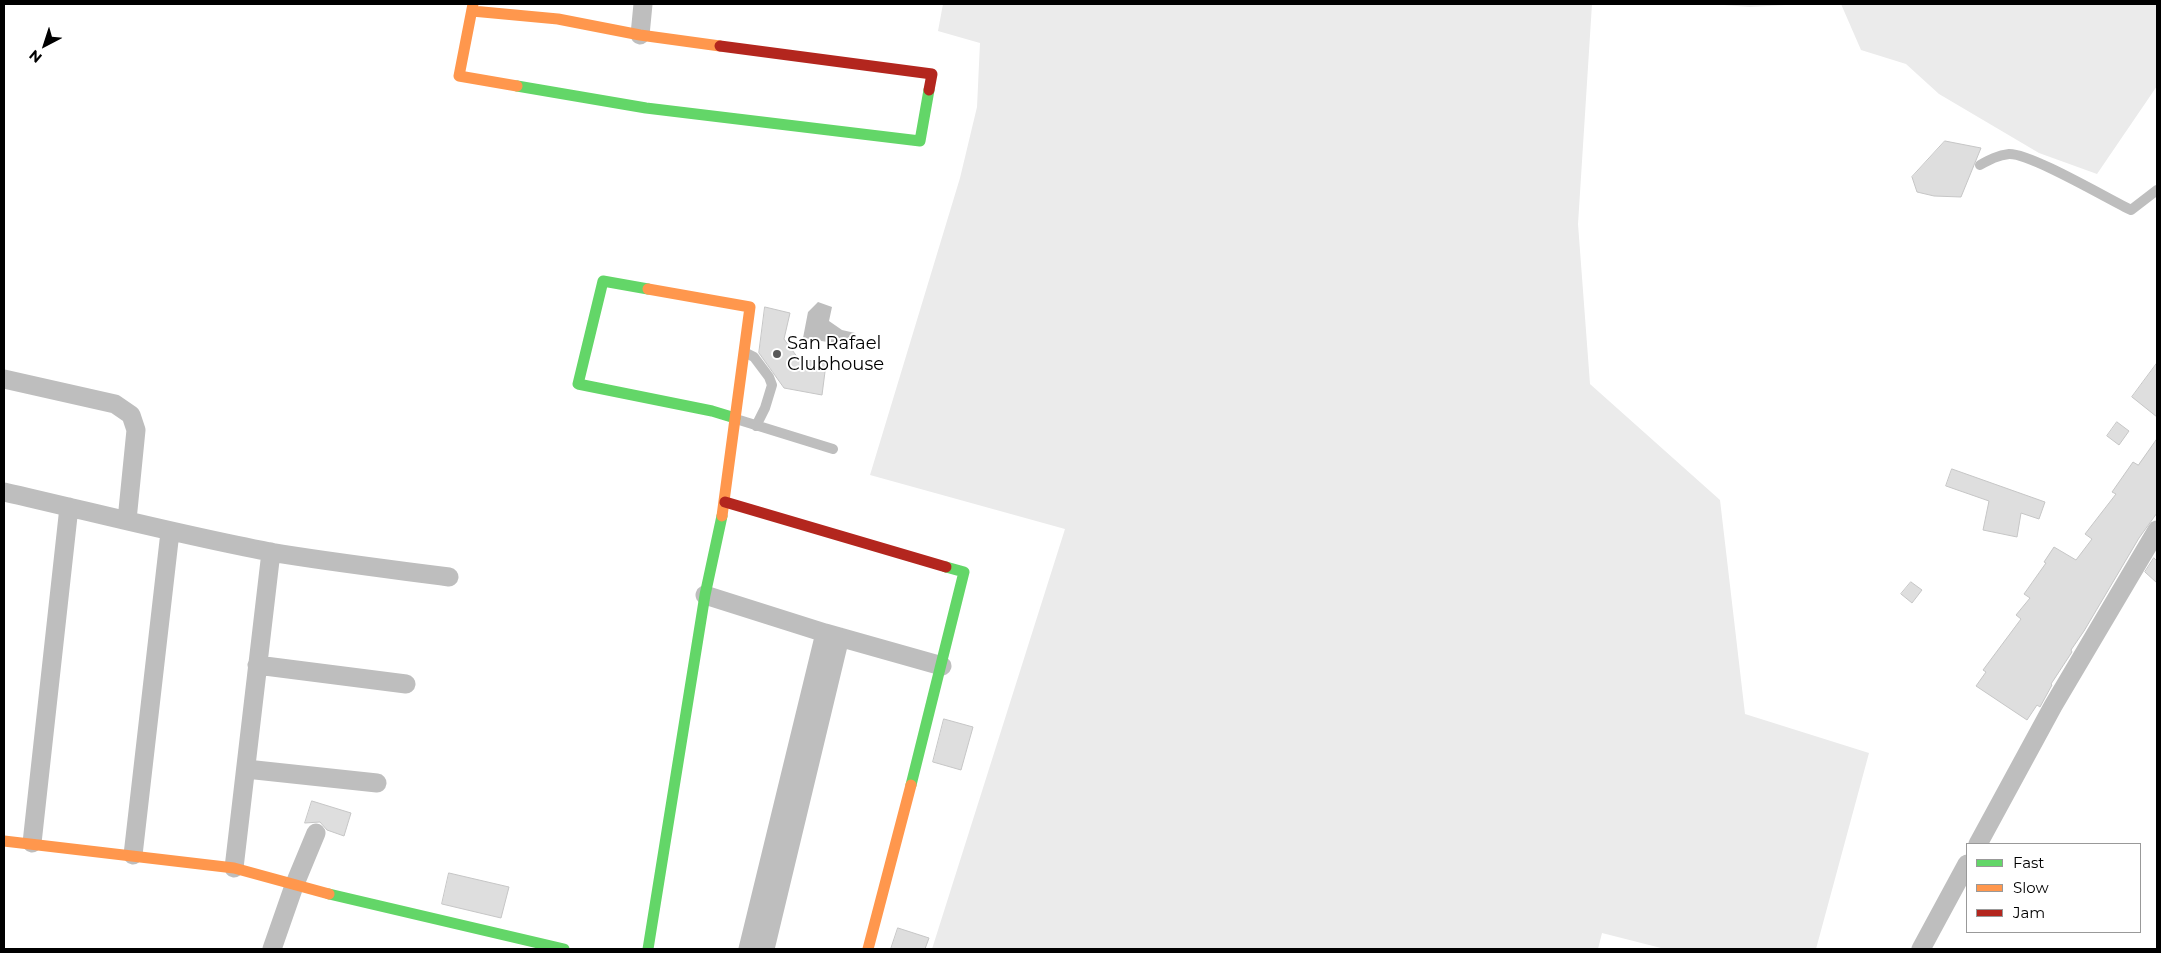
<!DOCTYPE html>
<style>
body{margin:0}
#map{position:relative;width:2161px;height:953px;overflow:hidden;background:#fff;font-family:Montserrat,sans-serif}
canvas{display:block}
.frame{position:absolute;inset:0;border:5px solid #000;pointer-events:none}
.legend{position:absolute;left:1966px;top:843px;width:175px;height:90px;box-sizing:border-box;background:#fff;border:1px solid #999;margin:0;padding:6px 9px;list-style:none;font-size:15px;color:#000}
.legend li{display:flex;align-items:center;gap:10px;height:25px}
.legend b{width:25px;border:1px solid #999}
.north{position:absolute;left:20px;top:20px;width:50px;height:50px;-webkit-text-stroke:4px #fff;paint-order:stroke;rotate:220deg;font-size:14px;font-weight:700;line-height:20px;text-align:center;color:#000}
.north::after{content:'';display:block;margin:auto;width:18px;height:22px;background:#000;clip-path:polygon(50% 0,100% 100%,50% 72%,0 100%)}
</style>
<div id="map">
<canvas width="2161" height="953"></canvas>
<div class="frame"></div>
<ul class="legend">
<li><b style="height:6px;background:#63d668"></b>Fast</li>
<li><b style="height:6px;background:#ff974d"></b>Slow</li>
<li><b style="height:6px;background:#b3261e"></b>Jam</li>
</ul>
<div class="north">N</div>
</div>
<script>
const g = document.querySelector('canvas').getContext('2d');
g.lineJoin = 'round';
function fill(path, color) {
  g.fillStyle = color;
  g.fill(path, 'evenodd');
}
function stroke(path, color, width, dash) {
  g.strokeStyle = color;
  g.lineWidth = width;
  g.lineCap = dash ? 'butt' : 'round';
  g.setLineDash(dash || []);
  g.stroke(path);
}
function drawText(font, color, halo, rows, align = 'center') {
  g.font = font + ' Montserrat,sans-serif';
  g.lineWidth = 4;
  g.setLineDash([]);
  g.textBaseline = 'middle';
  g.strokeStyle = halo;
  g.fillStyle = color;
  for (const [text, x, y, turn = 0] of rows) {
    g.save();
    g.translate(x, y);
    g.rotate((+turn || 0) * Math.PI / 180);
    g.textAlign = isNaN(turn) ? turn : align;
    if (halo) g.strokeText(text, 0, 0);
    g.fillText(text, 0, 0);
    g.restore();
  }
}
const green = new Path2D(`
 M943,4H1592L1578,224L1590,384L1720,500L1745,714L1869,753L1816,949H1665L1602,933L1598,949H932L1065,529L870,475L960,178L977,107L980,43L938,31Z
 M1710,4H1804L1750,7Z
 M1841,4H2157V86L2097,174L2039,153L1939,94L1906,64L1861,50Z`);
const water = new Path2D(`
 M818,302L832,307L829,321L842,330L855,333L857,337L856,343L852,346L803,338L808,312Z`);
const building = new Path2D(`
 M1945,141L1981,148L1961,197L1934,196L1917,192L1912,177Z
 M765,307L790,313L784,339L798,358L826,364L822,395L784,388L759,353Z
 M2157,363V417L2132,397Z
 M2117,422L2129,431L2119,445L2107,436Z
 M2157,439V513L2139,538L2084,631L2071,650L2072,652L2051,684L2052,685L2040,707L2037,705L2027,720L1976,686L1986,672L1983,670L2021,619L2016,615L2030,598L2024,594L2046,563L2044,562L2054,547L2076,560L2092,539L2085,534L2116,494L2112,492L2133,462L2138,465Z
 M1952,469L2045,502L2039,519L2021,513L2017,537L1983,530L1989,501L1946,486Z
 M2154,558L2157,561V583L2145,572Z
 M1911,582L1922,590L1912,603L1901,594Z
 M944,719L973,727L961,770L933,762Z
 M312,801L351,813L344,836L327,830L320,822L305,823Z
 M449,873L509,887L501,918L442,904Z
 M898,928L929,938L925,949H891Z`);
const lane = new Path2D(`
 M1980,165C1989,160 1998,155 2009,154C2030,153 2108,199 2131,210L2157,190
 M746,353L754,357L769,377L772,385L765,408L756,426
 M736,419L833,449`);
const street = new Path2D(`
 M640,35L643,4
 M4,379L115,404L131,415L136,430L127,520
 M4,492C92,512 180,535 270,552C329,562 389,569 449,577
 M705,595L825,633L942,666
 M257,665L406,684
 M246,769L377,783
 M32,843L69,507
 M1978,844L2053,706L2157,530
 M133,855L170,532
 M234,868L271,552
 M272,949L294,886L316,833
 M748,949L825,633
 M765,949L840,637
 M1921,949L1967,864`);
const fast = new Path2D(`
 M517,86L646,108L920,141L929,90
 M648,289L603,281L578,384L712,411L735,418
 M911,785L964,572L946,567
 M329,894L564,949
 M648,949L705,595L722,516`);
const slow = new Path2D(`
 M473,4L459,76L517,86
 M472,11L558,19L640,35L720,46
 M648,289L750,307L722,516
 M4,841L234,868L329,894
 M868,949L911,785`);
const jam = new Path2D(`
 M720,46L932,74L929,90
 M725,502L946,567`);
const markers = [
 [777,354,5,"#595959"]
];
const poiNames = [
 ["San Rafael",787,344],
 ["Clubhouse",787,365]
];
fill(green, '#ebebeb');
fill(water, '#bdbdbd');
fill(building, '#dedede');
stroke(building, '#c6c6c6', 1);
stroke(lane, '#bebebe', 10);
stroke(street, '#bebebe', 19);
stroke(fast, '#63d668', 11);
stroke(slow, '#ff974d', 11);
stroke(jam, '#b3261e', 11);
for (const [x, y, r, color] of markers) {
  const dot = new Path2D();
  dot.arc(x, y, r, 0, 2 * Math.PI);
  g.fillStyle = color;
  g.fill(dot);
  stroke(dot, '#fff', 2);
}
drawText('18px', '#000', '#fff', poiNames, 'left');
</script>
